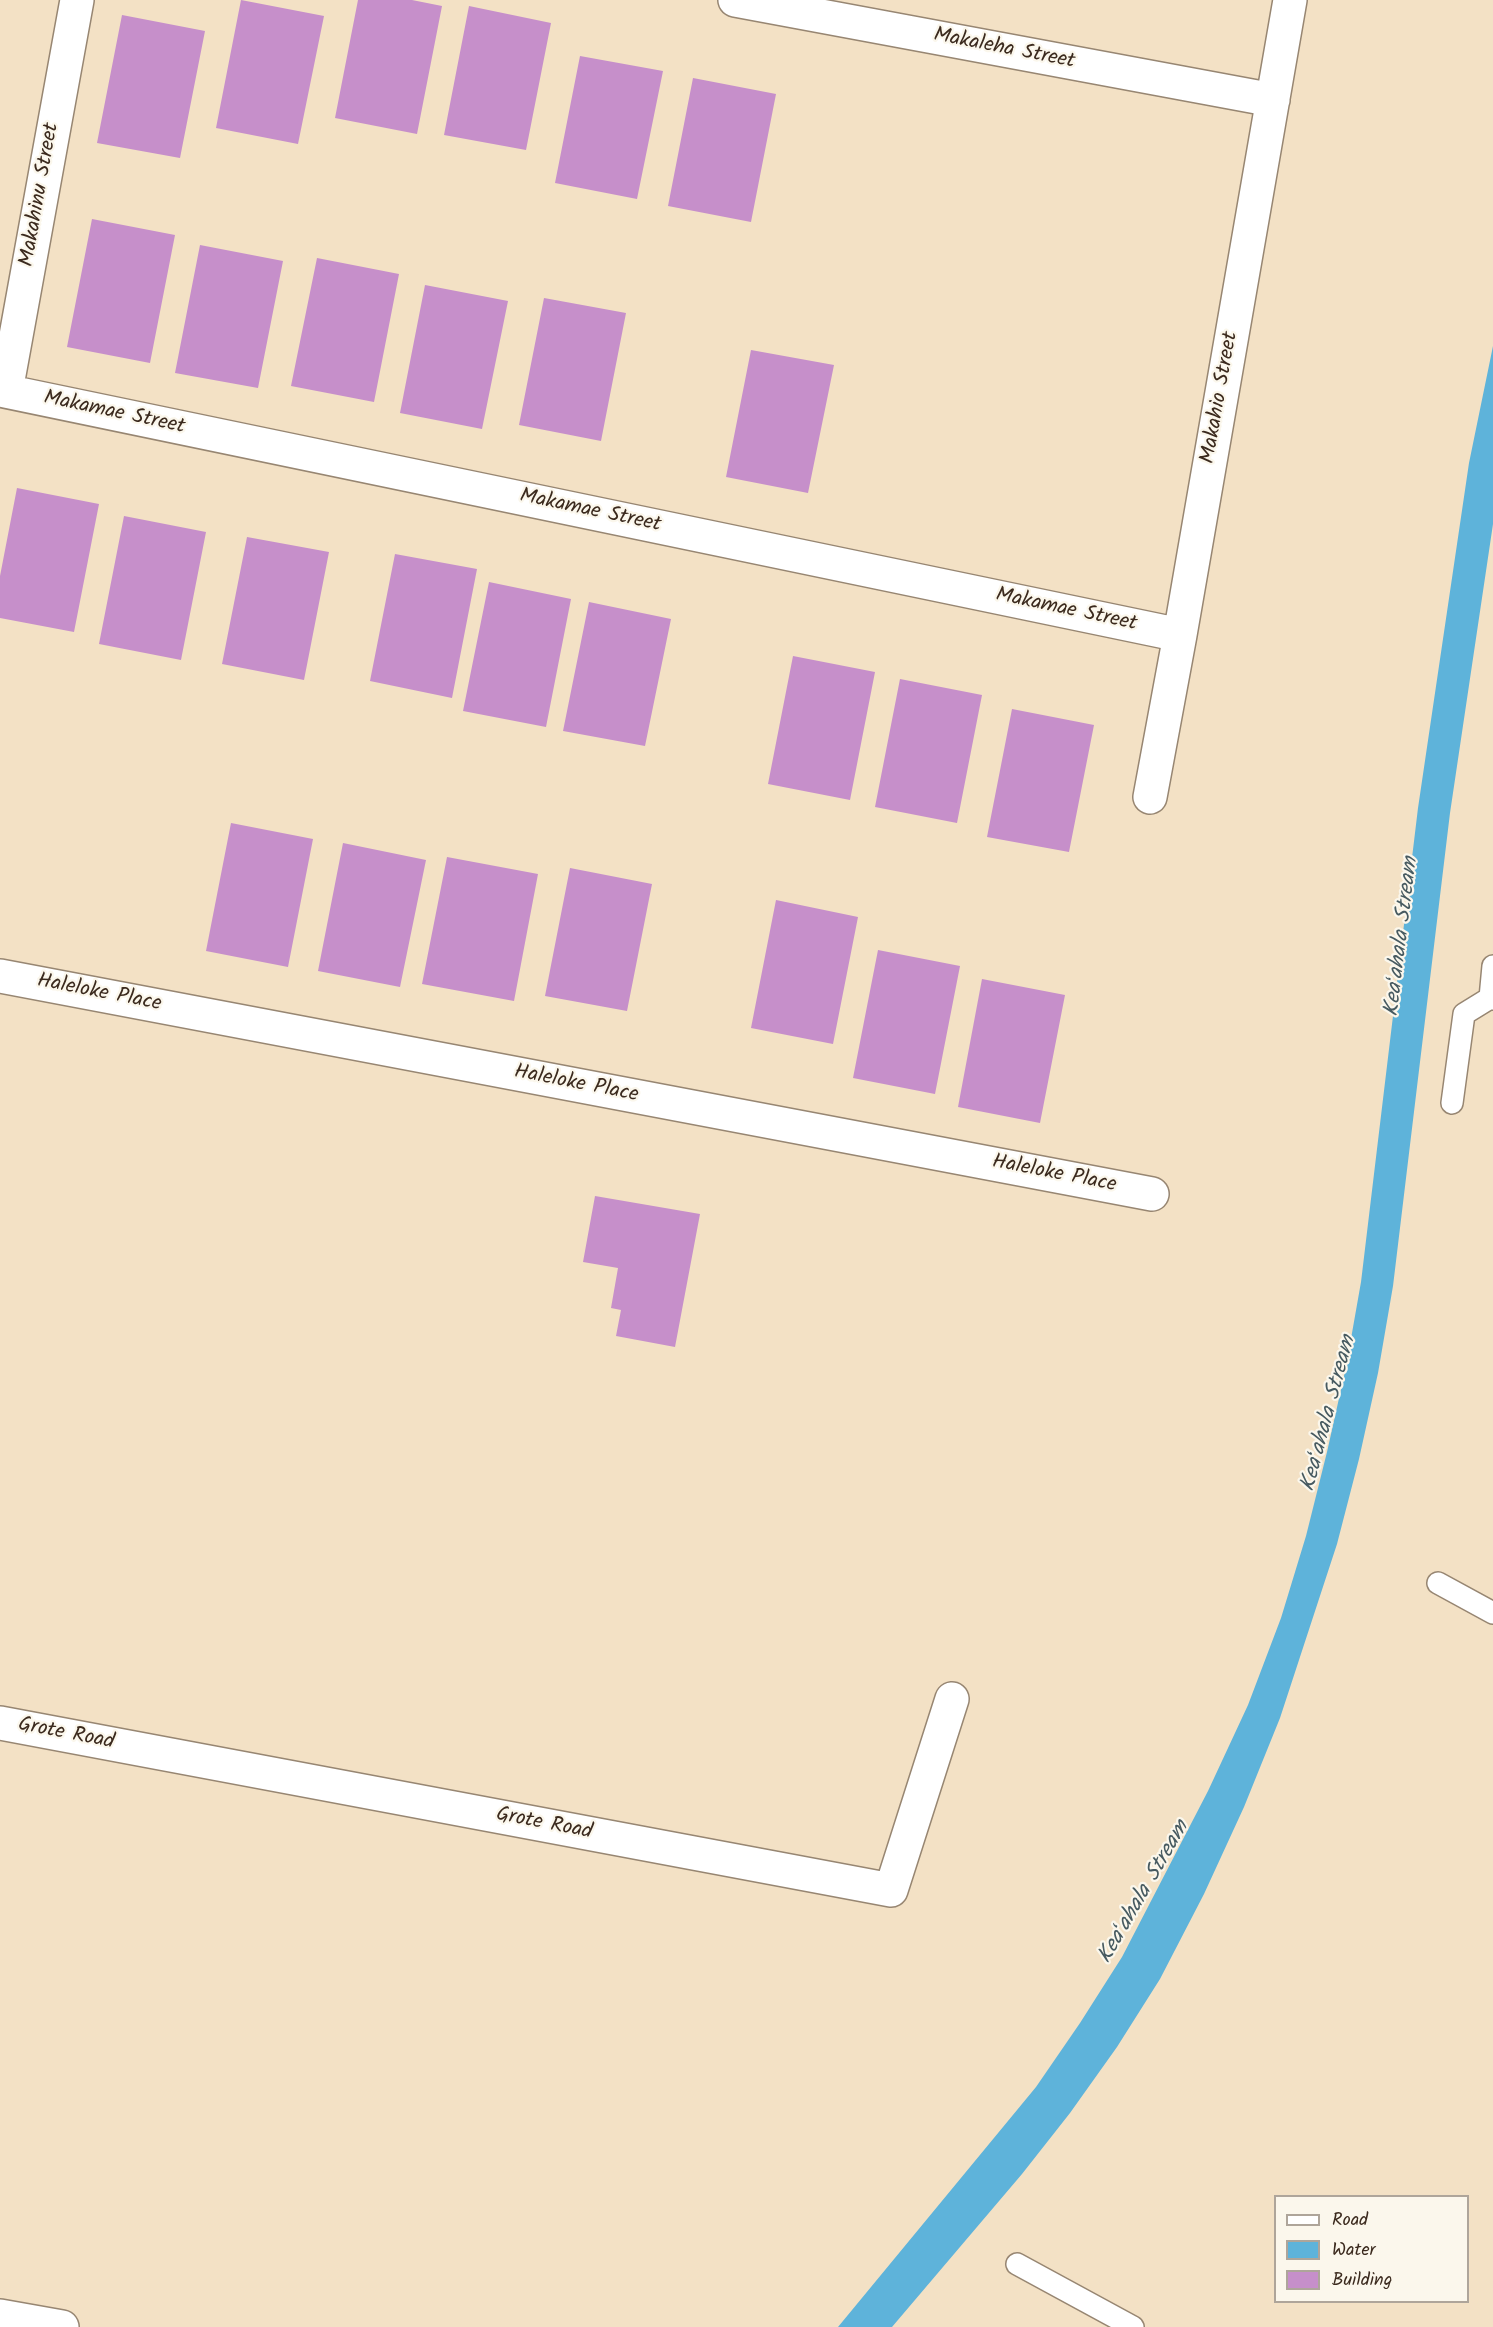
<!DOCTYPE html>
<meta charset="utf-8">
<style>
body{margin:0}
#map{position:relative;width:1493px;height:2327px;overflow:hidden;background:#f3e1c5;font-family:Kalam,sans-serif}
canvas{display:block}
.legend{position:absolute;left:1274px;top:2195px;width:195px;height:108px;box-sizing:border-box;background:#fbf7ec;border:2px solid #aea59a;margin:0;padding:8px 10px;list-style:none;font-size:18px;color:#3b2a1e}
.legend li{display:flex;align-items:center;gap:12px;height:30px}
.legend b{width:30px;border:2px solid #aea59a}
</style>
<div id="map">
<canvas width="1493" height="2327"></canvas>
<ul class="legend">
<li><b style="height:8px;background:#fff"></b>Road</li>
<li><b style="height:16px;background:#5eb3da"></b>Water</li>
<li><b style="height:16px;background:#c68fca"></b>Building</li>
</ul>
</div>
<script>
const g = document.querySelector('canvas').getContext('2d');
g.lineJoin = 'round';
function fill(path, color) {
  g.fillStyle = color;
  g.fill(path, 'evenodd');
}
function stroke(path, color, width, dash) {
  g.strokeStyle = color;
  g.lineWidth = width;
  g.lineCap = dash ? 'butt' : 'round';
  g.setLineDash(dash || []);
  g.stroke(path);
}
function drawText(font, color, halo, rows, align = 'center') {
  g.font = font + ' Kalam,sans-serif';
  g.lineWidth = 4.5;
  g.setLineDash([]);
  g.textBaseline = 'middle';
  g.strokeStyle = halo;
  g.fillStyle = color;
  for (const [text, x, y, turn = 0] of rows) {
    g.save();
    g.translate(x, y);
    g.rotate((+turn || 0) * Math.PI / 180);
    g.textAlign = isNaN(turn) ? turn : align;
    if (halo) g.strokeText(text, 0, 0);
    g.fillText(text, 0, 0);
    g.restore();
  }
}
const water = new Path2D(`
 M1493,346V524L1450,813L1393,1286L1378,1373L1359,1459L1337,1544L1280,1718L1244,1807L1204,1894L1160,1979L1117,2047L1070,2113L1022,2174L892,2327H838L1036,2087L1080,2023L1122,1957L1208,1791L1248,1705L1281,1618L1306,1536L1327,1452L1346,1367L1361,1282L1418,808L1469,463Z`);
const building = new Path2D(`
 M241,0L324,16L298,144L216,128Z
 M358,0H412L442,6L417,134L335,118Z
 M469,6L551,23L526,150L444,135Z
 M122,15L205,31L180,158L97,143Z
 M580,56L663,71L637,199L555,183Z
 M693,78L776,94L751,222L668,206Z
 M92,219L175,235L150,363L67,347Z
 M200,245L283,261L258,388L175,373Z
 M317,258L399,274L374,402L291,386Z
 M425,285L508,301L482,429L400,413Z
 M544,298L626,313L601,441L519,425Z
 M751,350L834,365L808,493L726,477Z
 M17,488L99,504L74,632L0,618V576Z
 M124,516L206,532L181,660L99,644Z
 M247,537L329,552L304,680L222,664Z
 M395,554L477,569L452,698L370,681Z
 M489,582L571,599L546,727L463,711Z
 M589,602L671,619L645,746L563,731Z
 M793,656L875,672L850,800L768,784Z
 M900,679L982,695L957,823L875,807Z
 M1012,709L1094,725L1069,852L987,837Z
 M231,823L313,839L288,967L206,951Z
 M343,843L426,860L400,987L318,971Z
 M447,857L538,874L514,1001L422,984Z
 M570,868L652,884L627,1011L545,996Z
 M776,900L858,917L833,1044L751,1028Z
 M878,950L960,966L935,1094L853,1078Z
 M982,979L1065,995L1040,1123L958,1107Z
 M595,1196L700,1214L675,1347L616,1336L621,1310L611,1308L618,1268L583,1262Z`);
const service = new Path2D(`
 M1493,966L1490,998L1493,999
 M1452,1103L1464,1014L1490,998
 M1438,1583L1493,1613
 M1017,2264L1133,2327`);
const minor = new Path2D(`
 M735,0L1273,100
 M0,390L1180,635
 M6,391L77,0
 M1150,797L1180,635L1290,0
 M0,976L1152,1194
 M0,1723L891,1890L952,1699
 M0,2316L62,2327`);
const streetNames = [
 ["Makaleha Street",1004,50,11],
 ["Makahinu Street",41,195,-80],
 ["Makahio Street",1221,398,-80],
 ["Makamae Street",114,414,12],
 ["Makamae Street",590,512,12],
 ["Makamae Street",1066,611,12],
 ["Haleloke Place",99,994,11],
 ["Haleloke Place",576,1085,11],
 ["Haleloke Place",1054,1175,11],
 ["Grote Road",66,1735,11],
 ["Grote Road",544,1825,11]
];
const waterNames = [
 ["Keaʻahala Stream",1403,937,-83],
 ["Keaʻahala Stream",1330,1414,-75],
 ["Keaʻahala Stream",1145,1893,-60]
];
fill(water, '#5eb3da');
fill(building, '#c68fca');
stroke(service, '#978672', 24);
stroke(minor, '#978672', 36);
stroke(service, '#fff', 21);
stroke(minor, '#fff', 33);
drawText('21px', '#3b2a1e', '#fbf7ec', streetNames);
drawText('italic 22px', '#475a60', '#fbf7ec', waterNames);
</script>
